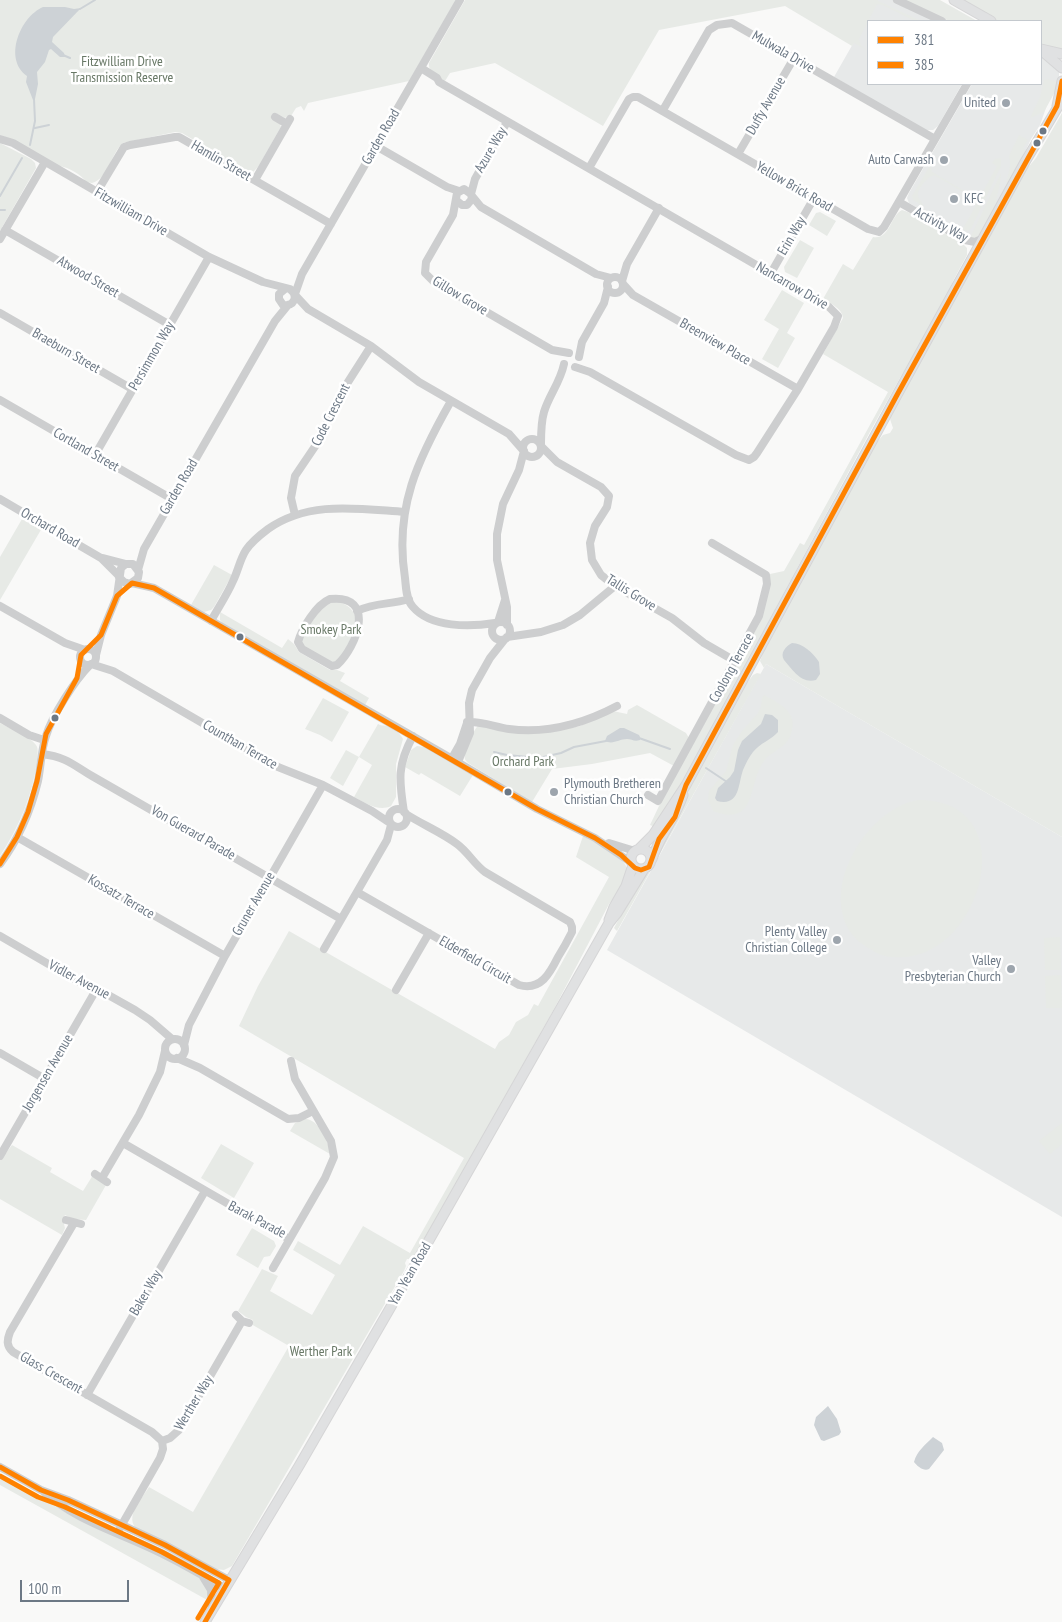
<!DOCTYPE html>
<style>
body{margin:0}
#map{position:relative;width:1062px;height:1622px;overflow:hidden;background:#f9f9f8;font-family:"PT Sans Narrow",sans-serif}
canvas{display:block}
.legend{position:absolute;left:867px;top:20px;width:175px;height:65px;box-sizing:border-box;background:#fff;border:1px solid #c4c9ce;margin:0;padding:6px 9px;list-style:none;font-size:15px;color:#6c7885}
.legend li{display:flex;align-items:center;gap:10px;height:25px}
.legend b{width:25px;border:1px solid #c4c9ce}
.scale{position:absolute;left:20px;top:1580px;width:109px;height:22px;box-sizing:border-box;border:2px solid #6c7885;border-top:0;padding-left:6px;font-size:15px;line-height:18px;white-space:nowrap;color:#6c7885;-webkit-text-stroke:4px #fff;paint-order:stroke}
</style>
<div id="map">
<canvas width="1062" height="1622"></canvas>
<ul class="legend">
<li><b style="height:6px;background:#ff8200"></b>381</li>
<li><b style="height:6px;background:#ff8200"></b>385</li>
</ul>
<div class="scale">100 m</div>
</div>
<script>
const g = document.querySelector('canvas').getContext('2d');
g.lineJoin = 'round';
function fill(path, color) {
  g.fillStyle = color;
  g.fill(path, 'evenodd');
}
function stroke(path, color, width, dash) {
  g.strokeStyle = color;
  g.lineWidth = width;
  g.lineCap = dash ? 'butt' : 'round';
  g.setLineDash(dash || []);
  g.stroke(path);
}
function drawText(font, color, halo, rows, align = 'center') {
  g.font = font + ' "PT Sans Narrow",sans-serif';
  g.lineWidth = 5;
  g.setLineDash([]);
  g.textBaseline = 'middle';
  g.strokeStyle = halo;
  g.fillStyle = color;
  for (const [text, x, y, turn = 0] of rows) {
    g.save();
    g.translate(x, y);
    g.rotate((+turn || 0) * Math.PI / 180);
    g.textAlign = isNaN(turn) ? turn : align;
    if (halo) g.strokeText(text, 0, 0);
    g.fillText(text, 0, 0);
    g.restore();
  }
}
const built = new Path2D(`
 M878,0H893L935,21H868V84H962L938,126L933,130H925L834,77Z
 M1041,57L1050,62L1059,72V84L1047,105L1040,125L1031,139L1020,163L983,232L976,238H970L909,203L907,198L909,193L972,84H1041Z
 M766,664L1062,837V1217L607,950Z`);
const green = new Path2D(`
 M0,0H456L409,81L308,103L304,111L301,106L296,108L291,116L289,115L285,118L275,113L271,119L280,124L281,127L258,167L253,172L246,171L182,133L175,132L123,143C111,153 108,179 92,183L86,182C81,174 68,167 59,166L16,141L0,135Z
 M465,0H878V1L921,21H915L883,5L877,4L859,39L861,46L868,51L854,43L852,46L785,6L659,30L603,126L495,63L450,73L445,81C437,76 428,73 429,63Z
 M903,0H940L977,21H949Z
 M960,0H1062V52L1041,45V21H997Z
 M1048,79L1059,83V84L1044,112L1030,118L1040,97L1044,80Z
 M1062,113V837L766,664L764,668L760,661L763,653L877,442L883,435L890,433L893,428L890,419L893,410L1025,171L1036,158Z
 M1019,135L1028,140L1023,148L1025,150L1019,166L1006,190C1005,179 1013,167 1009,156Z
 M0,143L31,159L35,163L36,168L0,231Z
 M1001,158V166L971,229L966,231L963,229L976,205L974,198L934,175C928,177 918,187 918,195C918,198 923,204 924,207L913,200L912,196L934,159H935L931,168L932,172L976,198L980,197L997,166L992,163L995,159Z
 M1001,173C1001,177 1000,183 999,188C995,207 990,226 975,239L970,238Z
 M902,210L908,212L963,244L967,248V255L953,281L949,292L918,349L900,378L872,428L692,765L655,827L650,825L659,806L759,624L770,583V574L784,571L800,543L804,545L888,392L823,354L843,318C842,308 831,304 823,299L843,264L853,270L873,237C890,240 890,216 902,210Z
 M820,212L836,221L827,236L809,225L816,213Z
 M800,240L814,248L797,278L785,272L784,267Z
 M782,290L804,303L787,333L795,338L778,368L762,359L779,329L764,320Z
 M22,519H27L42,528L0,600V557Z
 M214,565L232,575L214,607L211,610L204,612L191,605Z
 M335,602C346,603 351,607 356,617C353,634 348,650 336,662H330L302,645V640C308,625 318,605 335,602Z
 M220,612L282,648L288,639L294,644L299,652L330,670H337L345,673L340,681L369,698L365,705L223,624L220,620Z
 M757,673L761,674L656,861L655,859L690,785L746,684L753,675Z
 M764,695C777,702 797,711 792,730C791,735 789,740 785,744C777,751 768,754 762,764C748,787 756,827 713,811L708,800L709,791L726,771L733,745L742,731L758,713L761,706L762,698Z
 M323,698L349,712L332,742L320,735L305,729Z
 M637,705L686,733L689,738L674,766L650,753L592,764L552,769L532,802L468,763C466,760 464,760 465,756C465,749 474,729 478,726L537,733L552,732L580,726L613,711L627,714L628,710Z
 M0,723C9,728 31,737 36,745C39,749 37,755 37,760C33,795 19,827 0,856Z
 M378,724C381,726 383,725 386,726C393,727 400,733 403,739L396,764V797L391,806C379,812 365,803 354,797L372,765L359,757L343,786L330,778L346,750L359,757Z
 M417,746L425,747L473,775L460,796L421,773L419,775L405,767L411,750Z
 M918,800C1024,799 984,953 904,957C893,958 884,957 875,952C869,948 861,944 856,939C815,895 865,809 918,800Z
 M583,836C594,842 626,857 627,869C629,881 616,896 609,904L553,1011L432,1226L414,1256L412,1259H407L405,1263L406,1266L404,1271L232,1566L224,1570L215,1569L135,1527C126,1515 142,1498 149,1487L193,1512L289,1346L251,1324L253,1320L246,1317L238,1311L262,1269L278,1276L270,1291L312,1315L335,1275L293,1250L298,1241L340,1265L363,1226L410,1253L464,1158L239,1026L258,986L289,931L495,1049L499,1042L509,1035L516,1022L528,1015L534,1004L538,1006L609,877L576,857Z
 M650,872L617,931L614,928L628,902L646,874Z
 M1060,937L1061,970H1045L1044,938Z
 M1061,975L1062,1008H1046L1045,976Z
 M305,1119C319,1119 329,1142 330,1154L290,1131L295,1123Z
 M1062,1123V1144L1050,1154L1039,1141Z
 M221,1144L254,1163L234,1198L201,1178Z
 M12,1145L52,1168L50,1172L83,1191L93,1175L106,1185L86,1220L73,1219L65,1215L63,1220L65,1228L62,1235L0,1199V1161Z
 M252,1228L274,1241L276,1246L270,1256L264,1257L258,1268L236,1255Z
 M0,1474L65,1512L154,1553L197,1576L207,1587L209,1601L0,1485Z`);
const water = new Path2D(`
 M43,7H65L74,9L81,8L53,37L52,42L64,53L65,57H60L51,49L49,50L45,62L37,72L38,84L35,99L33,100L26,82L27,76C3,59 20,17 43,7Z
 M792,643C803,643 813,653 819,662L820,674L816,680C801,684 793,670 784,660C780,653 785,647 792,643Z
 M765,714L772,715L778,720V732C771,740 760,743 753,752C749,757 746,763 743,770C738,784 740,807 717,801L715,798L718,788L730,777L734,771L738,750L742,741L761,724Z
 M620,728H624L639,735L640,737V740C634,742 632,739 627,739C619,739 613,745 605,741L607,736Z
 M828,1406L837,1419L841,1432L839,1435L824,1441L821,1440L814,1425L816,1417Z
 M933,1437L942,1443L944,1450L929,1469C924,1472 917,1466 914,1462C917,1451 925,1445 933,1437Z`);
const stream = new Path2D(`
 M80,9L95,0
 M63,55L70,58
 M35,128L49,125
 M30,145L35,121L34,99
 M0,196L22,158
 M0,210H5
 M639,738L670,749
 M494,752L507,755L539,758L561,753L574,747L606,741
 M706,768L727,782`);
const minor = new Path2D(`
 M897,0L942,21
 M421,68L437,78L439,82L829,307L838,316L834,327L798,389L757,453L754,457L749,460L736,455L590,372L575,367
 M663,110L709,30L717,25L732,23L935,139
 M275,117L287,124
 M0,139L13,143L209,257L263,282L290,289C299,296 294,307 283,305L279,299V294L285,289
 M376,146L447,187L459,191
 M738,154L794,58
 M589,168L629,99L633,97H638L868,229L879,232L884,227L894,210L967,84
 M255,180L290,119
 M97,192L124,147L130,145L175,137H179L331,224
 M471,194L475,179L507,122
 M472,196L481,207L596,274L611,278
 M456,200L462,205H467L472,199L471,194L464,189L457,193L453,215L426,262L425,273L433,281L552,350L569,353
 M899,202L965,240L975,242L984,238
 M5,230L170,325
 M0,239L45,162
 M771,273L814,198
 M607 285a8 8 0 1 1 16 0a8 8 0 1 1-16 0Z
 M622,281L627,264L659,208
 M623,284L633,295L798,389
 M295,294L302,274L460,0
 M295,295L308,309L371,346L419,382L509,434L523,450
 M0,313L132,389
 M579,357L582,342L604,303L608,287
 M0,400L172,499
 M451,401C418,459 394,508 405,578C406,587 406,600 413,607C431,628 470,627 495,623
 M523 448a9 9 0 1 1 18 0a9 9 0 1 1-18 0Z
 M541,444C541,433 541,422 544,412C549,395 560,383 564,364
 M542,447L557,462L601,487L609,496L607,507L595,526L590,543L592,560L601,575L615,586L672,618L704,643L735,661
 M95,455L209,257
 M0,499L101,558L119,576
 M295,515L291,498L295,476L318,442L341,393L371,346
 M103,558L126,564
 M138,570L144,549L275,321L288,305
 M132,583L154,588L442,753L537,809L595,838L632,863
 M330,599C377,594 357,647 337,665L332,666L302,649L298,642C302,628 316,605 330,599Z
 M0,606L65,643L85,650
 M357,611C376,602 390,605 409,599
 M211,621C218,608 227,595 233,581C238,571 240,559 246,550C252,541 260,535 268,529C309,500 359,509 405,512
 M492 631a9 9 0 1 1 18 0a9 9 0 1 1-18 0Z
 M498,622L505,600
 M507,625V607L497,560V534L503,504L519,470L524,451
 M507,637L541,632L563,625L580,615L615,586
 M80 657a8 8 0 1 1 16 0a8 8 0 1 1-16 0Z
 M96,655L101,635L117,596L121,568L126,564H133L139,572L138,578L130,584L124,582L119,577
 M91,664L113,671L278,767L323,785L372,811L390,823
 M0,718L29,735L44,740
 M467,722C482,721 495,727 509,729C548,734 583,724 617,706
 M42,754C66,757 72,764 92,776L341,919
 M452,758L460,744L467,723
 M458,762L470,733L469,703L472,690L490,658L505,639
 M648,795L658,801L759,616L767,584L766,575L712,543
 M389 818a9 9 0 1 1 18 0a9 9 0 1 1-18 0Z
 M404,812C399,780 397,765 413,736
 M17,837L225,956
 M609,843L635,851
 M0,864C18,840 31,810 38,781C41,766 41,750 46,736C52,716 75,680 90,665
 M357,892L519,985C541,991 550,973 558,957C563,949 568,940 572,932V927L570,922L485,872C474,864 468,852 457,844C441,832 423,825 406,814
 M0,936L81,983L110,996L135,1010L150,1020L172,1039
 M324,949L387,840L391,825
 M396,990L429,933
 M165 1049a10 10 0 1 1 20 0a10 10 0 1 1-20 0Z
 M184,1045L189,1025L225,956L323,785
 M0,1053L45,1079
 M177,1058L200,1068L288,1119L299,1118L313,1111
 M123,1143L289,1239
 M0,1156L96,990
 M95,1174L107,1182
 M102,1178L139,1115L160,1072L165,1051
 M66,1220L81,1224
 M74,1223L10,1332C7,1340 6,1346 13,1352L152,1432L162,1441
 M273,1268L325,1178L334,1157L331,1141L295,1079L291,1061
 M236,1315L242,1321L249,1323
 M87,1395L205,1191
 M162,1441L170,1438L179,1430L242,1321
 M0,1467L41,1490L68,1500L165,1545L229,1580
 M44,1492C73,1518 111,1530 146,1546C173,1558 199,1573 224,1588
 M120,1528L160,1458L163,1449L162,1441
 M203,1577L211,1590L212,1610`);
const major = new Path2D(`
 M954,0L991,21
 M1041,49L1062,54
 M1041,50L1062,68
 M1057,106L1062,81
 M631 859a10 10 0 1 1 20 0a10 10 0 1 1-20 0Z
 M639,849L653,835L686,785L897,395L1025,162L1062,100
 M652,859C660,835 675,819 683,795
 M609,920L614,907L626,886L633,865
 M205,1622L299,1466L415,1265L609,923L617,913L644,869`);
const bus1 = new Path2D(`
 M0,864L17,837L28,812L37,781L46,734L77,678L81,655L101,635L117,596L132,583L154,588L537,809L595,838L621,855L635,868L641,870L649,867L659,839L675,817L686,785L897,395L1057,106L1062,81
 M0,1467L41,1490L68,1500L165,1545L229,1580L205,1622`);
const bus2 = new Path2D(`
 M0,1476L38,1497L65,1507L162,1552L219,1583L198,1618`);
const markers = [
 [1006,103,5,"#9da5ad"],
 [1043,131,4.5,"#6c7885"],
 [1037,143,4.5,"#6c7885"],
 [944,160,5,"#9da5ad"],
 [954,199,5,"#9da5ad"],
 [240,637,4.5,"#6c7885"],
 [55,718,4.5,"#6c7885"],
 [508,792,4.5,"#6c7885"],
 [554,792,5,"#9da5ad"],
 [837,940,5,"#9da5ad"],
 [1011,969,5,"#9da5ad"]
];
const streetNames = [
 ["Mulwala Drive",783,52,30],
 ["Duffy Avenue",766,106,-60],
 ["Garden Road",381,137,-60],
 ["Azure Way",491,150,-60],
 ["Hamlin Street",221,161,30],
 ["Yellow Brick Road",794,187,30],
 ["Fitzwilliam Drive",131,212,30],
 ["Activity Way",941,225,28],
 ["Erin Way",792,236,-60],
 ["Atwood Street",88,277,30],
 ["Nancarrow Drive",792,286,30],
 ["Gillow Grove",460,296,31],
 ["Breenview Place",715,342,30],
 ["Braeburn Street",66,351,30],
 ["Persimmon Way",152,356,-60],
 ["Code Crescent",331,415,-63],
 ["Cortland Street",86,450,30],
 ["Garden Road",179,487,-60],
 ["Orchard Road",50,528,30],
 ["Tallis Grove",631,593,32],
 ["Coolong Terrace",732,668,-61],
 ["Counthan Terrace",240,745,30],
 ["Von Guerard Parade",193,833,30],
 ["Kossatz Terrace",121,897,30],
 ["Gruner Avenue",254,904,-60],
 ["Elderfield Circuit",475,960,30],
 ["Vidler Avenue",79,980,28],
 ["Jorgensen Avenue",48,1073,-60],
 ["Barak Parade",257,1220,28],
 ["Yan Yean Road",410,1274,-60],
 ["Baker Way",146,1293,-60],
 ["Glass Crescent",51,1373,30],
 ["Werther Way",194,1403,-59]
];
const parkNames = [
 ["Fitzwilliam Drive",122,62],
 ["Transmission Reserve",122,78],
 ["Smokey Park",331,630],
 ["Orchard Park",523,762],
 ["Werther Park",321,1352]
];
const poiNames = [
 ["United",996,103],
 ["Auto Carwash",934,160],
 ["KFC",964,199,"left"],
 ["Plymouth Bretheren",564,784,"left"],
 ["Christian Church",564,800,"left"],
 ["Plenty Valley",827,932],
 ["Christian College",827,948],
 ["Valley",1001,961],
 ["Presbyterian Church",1001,977]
];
fill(built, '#e7e9e9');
fill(green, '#e7eae6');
fill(water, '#cdd2d6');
stroke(stream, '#cdd2d6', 2);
stroke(major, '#d5d5d6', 11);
stroke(minor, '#cdcecf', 8);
stroke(major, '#e0e1e2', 9);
stroke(bus1, '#ff8200', 5);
stroke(bus2, '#ff8200', 5);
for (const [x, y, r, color] of markers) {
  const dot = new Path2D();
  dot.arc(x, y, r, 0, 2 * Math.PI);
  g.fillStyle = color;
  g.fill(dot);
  stroke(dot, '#fff', 2);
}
drawText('14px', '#6c7885', '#fff', streetNames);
drawText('14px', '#687866', '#fff', parkNames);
drawText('14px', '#6c7885', '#fff', poiNames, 'right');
</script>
